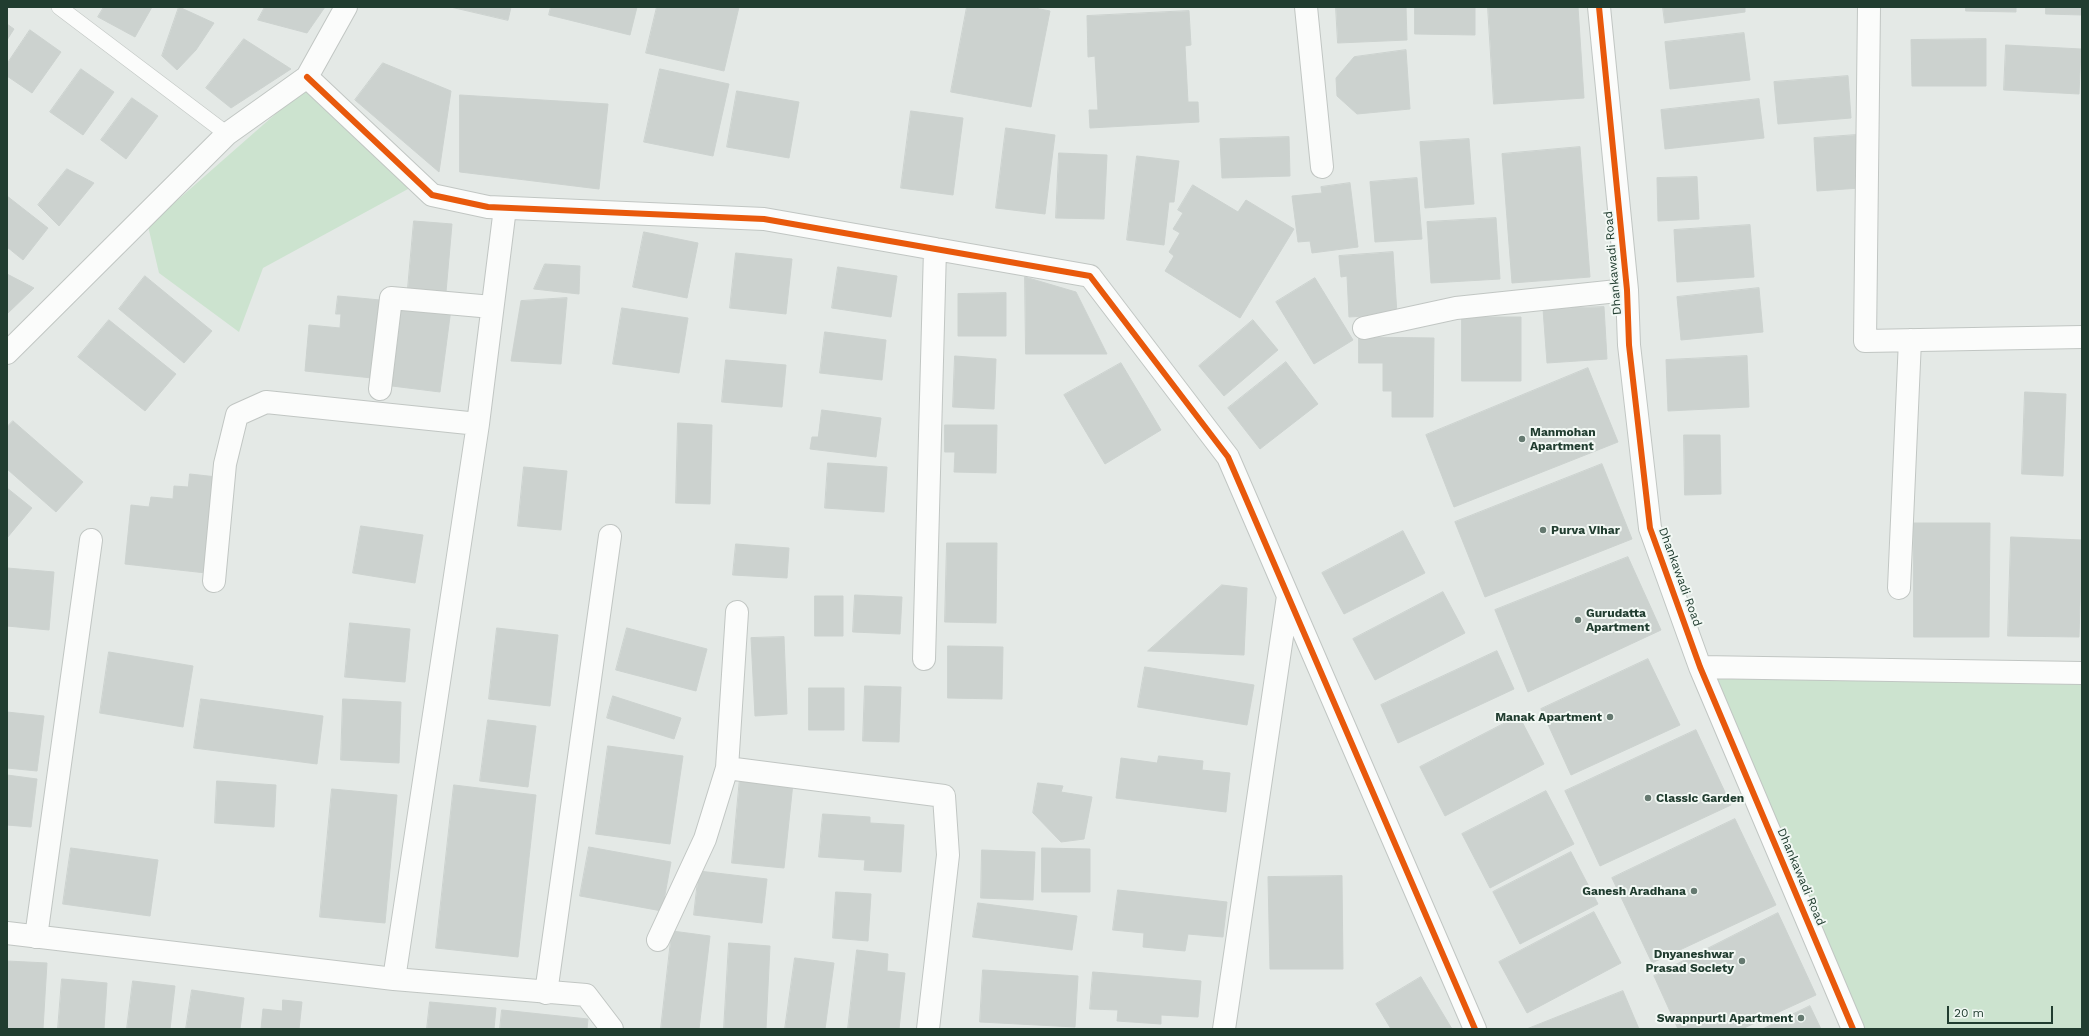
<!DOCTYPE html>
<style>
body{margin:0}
#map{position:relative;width:2089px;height:1036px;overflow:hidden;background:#e4e9e6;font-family:"Work Sans",sans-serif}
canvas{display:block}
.frame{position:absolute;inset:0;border:8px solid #213d30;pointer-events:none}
.scale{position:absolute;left:1947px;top:1006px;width:106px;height:18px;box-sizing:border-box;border:2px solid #213d30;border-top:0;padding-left:5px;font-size:12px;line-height:14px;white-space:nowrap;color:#213d30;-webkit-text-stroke:3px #f2f8f4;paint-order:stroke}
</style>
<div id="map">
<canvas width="2089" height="1036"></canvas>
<div class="frame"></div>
<div class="scale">20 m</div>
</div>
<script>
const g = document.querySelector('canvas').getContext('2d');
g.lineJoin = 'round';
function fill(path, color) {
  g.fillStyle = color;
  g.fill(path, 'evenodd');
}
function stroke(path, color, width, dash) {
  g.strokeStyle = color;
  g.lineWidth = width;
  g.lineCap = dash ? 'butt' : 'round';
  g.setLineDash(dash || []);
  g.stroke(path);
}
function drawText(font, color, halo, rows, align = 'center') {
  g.font = font + ' "Work Sans",sans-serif';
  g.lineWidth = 4;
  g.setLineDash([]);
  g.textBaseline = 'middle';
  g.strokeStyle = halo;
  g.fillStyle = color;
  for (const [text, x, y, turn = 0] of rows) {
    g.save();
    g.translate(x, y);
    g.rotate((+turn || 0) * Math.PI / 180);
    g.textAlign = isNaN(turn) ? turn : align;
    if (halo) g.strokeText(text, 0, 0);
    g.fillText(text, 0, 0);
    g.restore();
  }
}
const green = new Path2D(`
 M305,88L419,183L263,268L239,332L159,273L148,226Z
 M1700,667L2082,673V1029H1852Z`);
const building = new Path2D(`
 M104,7H152L135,37L98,17Z
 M179,7L214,23L196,50L177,70L162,56Z
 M265,7H325L307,33L258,20Z
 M451,7H511L508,20Z
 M551,7H637L630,35L549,15Z
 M657,7H739L724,71L646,53Z
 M967,7H1030L1050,11L1031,107L951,92Z
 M1336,7H1406L1407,40L1338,43Z
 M1415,7H1475V35L1415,34Z
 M1488,7H1578L1584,98L1494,104Z
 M1663,7H1745V12L1665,23Z
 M1966,7H2016V12L1966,11Z
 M2046,7H2082V15L2046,14Z
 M1189,11L1191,45L1185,46L1188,102H1198L1199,122L1090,128L1089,110H1098L1095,56L1088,57L1087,16Z
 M7,24L14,29L7,40Z
 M30,30L61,52L32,93L7,76V64Z
 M1744,33L1750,80L1670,89L1665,42Z
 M244,39L291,69L231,108L206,88Z
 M1986,39V86H1912L1911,40Z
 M2006,45L2081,49L2079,94L2004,90Z
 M1406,50L1410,109L1357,114L1337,96L1336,78L1354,57Z
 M383,63L451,91L439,172L355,100Z
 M81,69L114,92L83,135L50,112Z
 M660,69L729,84L713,156L644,142Z
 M1848,76L1851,118L1778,124L1774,82Z
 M737,91L799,102L789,158L727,147Z
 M460,95L608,104L599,189L460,172Z
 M132,98L158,116L126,159L101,140Z
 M1759,99L1764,138L1665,149L1661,110Z
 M911,111L963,118L953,195L901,188Z
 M1006,128L1055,135L1045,214L996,208Z
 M1856,135L1860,188L1817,191L1814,138Z
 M1289,137L1290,176L1222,178L1220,139Z
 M1469,139L1474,204L1425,208L1420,142Z
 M1580,147L1590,277L1512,283L1502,154Z
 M1059,153L1107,155L1104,219L1056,218Z
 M1137,156L1179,161L1174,202H1169L1164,245L1127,240Z
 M67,169L94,183L59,226L38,205Z
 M1697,177L1699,219L1658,221L1657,178Z
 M1417,178L1422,239L1375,242L1370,182Z
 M1350,183L1358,247L1312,253L1310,241L1298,242L1292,196L1322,193L1321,187Z
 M1193,185L1238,212L1246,200L1294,229L1240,318L1165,271L1174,256L1169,252L1180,233L1173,229L1183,213L1178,210Z
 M7,196L48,228L23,260L7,247Z
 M1496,218L1500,279L1431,283L1427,222Z
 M414,221L452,224L446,292L408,288Z
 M1750,225L1754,277L1677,282L1674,230Z
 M644,232L698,243L687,298L633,287Z
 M1393,252L1397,314L1349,317L1347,276L1341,277L1339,256Z
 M736,253L792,259L786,314L730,308Z
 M545,264L580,266L579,294L534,289Z
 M838,267L897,276L891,317L832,308Z
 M7,274L34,288L7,314Z
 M145,276L212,331L184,363L119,309Z
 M1025,277L1076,292L1107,354H1026Z
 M1315,278L1353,340L1314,364L1276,302Z
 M1759,288L1763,332L1681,340L1677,297Z
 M1006,293V336H958V294Z
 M338,296L380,300L372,378L305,371L309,325L340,328L341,314H336Z
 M567,298L561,364L511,361L521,301Z
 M402,303L451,309L440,392L392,386Z
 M1604,307L1607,359L1547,363L1543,309Z
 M622,308L688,318L679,373L613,364Z
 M1462,317H1521V381H1462Z
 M109,320L176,374L145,411L78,357Z
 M1253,320L1278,350L1224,396L1199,366Z
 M825,332L886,340L882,380L820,373Z
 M1359,337L1434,338L1433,417H1392V391H1383V363H1359Z
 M955,356L996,359L994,409L953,407Z
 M1747,356L1749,407L1668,411L1666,360Z
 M726,360L786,365L782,407L722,402Z
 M1286,362L1318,404L1260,449L1228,408Z
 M1121,363L1161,430L1105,464L1064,395Z
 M1588,368L1618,442L1454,507L1426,435Z
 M2025,392L2066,394L2063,476L2022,474Z
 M822,410L881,418L876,457L810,449L812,437H818Z
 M13,421L83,482L56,512L7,469V427Z
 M678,423L712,425L710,504L676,503Z
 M945,425H997L996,473L954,472L955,452H945Z
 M1684,435H1720L1721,494L1685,495Z
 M828,463L887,467L884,512L825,508Z
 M1602,464L1632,539L1485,597L1455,522Z
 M524,467L567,471L561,530L518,526Z
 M190,474L217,477L206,573L125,564L131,505L149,507L151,497L173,499L174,486L188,487Z
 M7,488L32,508L7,538Z
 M1914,523H1990L1989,637H1914Z
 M361,526L423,535L415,583L353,573Z
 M1403,531L1425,573L1344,614L1322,573Z
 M2011,537L2082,540L2079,637L2008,636Z
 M947,543H997L996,623L945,622Z
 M736,544L789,548L787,578L733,575Z
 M1628,557L1661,630L1528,692L1495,610Z
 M7,568L54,572L49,630L7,626Z
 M1222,585L1247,588L1244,655L1148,651Z
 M1443,592L1465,633L1375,680L1353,639Z
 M855,595L902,597L900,634L853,632Z
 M815,596H843V636H815Z
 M350,623L410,629L405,682L345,677Z
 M497,628L558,635L550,706L489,699Z
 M627,628L707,649L696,691L616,670Z
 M784,637L787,714L755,716L751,638Z
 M948,646L1003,647L1002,699L948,698Z
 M1497,651L1514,689L1398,743L1381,705Z
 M109,652L193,666L183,727L100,713Z
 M1648,659L1680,725L1571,775L1541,709Z
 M1145,667L1254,685L1247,725L1138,707Z
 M865,686L901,687L899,742L863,741Z
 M809,688H844V730H809Z
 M613,696L681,718L674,739L607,718Z
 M201,699L323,716L317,764L194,748Z
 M343,699L401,702L399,763L341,760Z
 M7,712L44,716L37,771L7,768Z
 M1519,716L1544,764L1445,816L1420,767Z
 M488,720L536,726L528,787L480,781Z
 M1696,730L1731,805L1600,866L1565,791Z
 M608,746L683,756L670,844L596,834Z
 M1159,756L1203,761L1202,770L1230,773L1226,812L1116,798L1121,758L1157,763Z
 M7,775L37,779L31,827L7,825Z
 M740,778L793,783L784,868L732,863Z
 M217,781L276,785L274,827L215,823Z
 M1038,783L1063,786L1061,792L1092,797L1084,839L1061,842L1033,813Z
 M454,785L536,795L518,957L436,948Z
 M332,789L397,795L385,923L320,917Z
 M1546,791L1574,844L1490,888L1462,834Z
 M823,814L870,817V823L904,825L901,872L864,870L865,860L819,857Z
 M1735,819L1776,905L1652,963L1612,878Z
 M589,847L671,862L662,911L580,896Z
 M71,848L158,860L150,916L63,904Z
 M1042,848L1090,849V892H1042Z
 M982,850L1035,852L1033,900L981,898Z
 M1571,852L1598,904L1520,944L1493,892Z
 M699,871L767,879L762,923L694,915Z
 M1342,876L1343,969H1270L1268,877Z
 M1118,890L1227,902L1223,937L1188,934L1185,951L1143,947L1144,933L1113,930Z
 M836,892L871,894L868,941L833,938Z
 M978,903L1077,916L1072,950L973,937Z
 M1594,912L1621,963L1527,1013L1499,962Z
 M1778,913L1816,995L1742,1029H1678L1654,976Z
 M672,931L710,936L699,1029H661Z
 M729,943L770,946L766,1029H724Z
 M857,950L888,954L887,971L905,973L899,1029H848Z
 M795,958L834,963L825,1029H785Z
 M7,961L47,963L43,1029H7Z
 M983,970L1078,976L1075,1027L980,1022Z
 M1093,972L1201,981L1198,1017L1161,1015V1024L1117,1021L1118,1010L1090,1009Z
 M1421,977L1452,1029H1391L1376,1004Z
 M62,979L107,983L104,1029H58Z
 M133,981L175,986L170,1029H127Z
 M192,990L244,998L240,1029H186Z
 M1623,991L1639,1029H1527Z
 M283,1000L302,1002L299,1029H261L263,1009L282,1011Z
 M430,1002L496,1008L494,1029H427Z
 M1810,1006L1821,1029H1763Z
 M502,1010L588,1019L587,1029H500Z`);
const service = new Path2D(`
 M59,7L227,134`);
const minor = new Path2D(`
 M1306,7L1322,167
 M1599,7L1627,290L1629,345L1650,528L1700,667L1853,1029
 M1869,7L1865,341L2082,337
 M307,77L432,195L488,207L764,219L1090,276L1228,457L1475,1029
 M1364,328L1456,308L1627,290
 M7,353L227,134L307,77L346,7
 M380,389L391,298L492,307
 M214,581L225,464L237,415L266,402L478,424
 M1899,588L1910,340
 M737,612L727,768L944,796L948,855L928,1029
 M924,659L935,249
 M1700,667L2082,673
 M7,933L394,979L586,995L612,1029
 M36,937L91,540
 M658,940L705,839L727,768
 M394,979L478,424L505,208
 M546,993L610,536
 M1224,1029L1288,596`);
const cycleway = new Path2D(`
 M1599,7L1627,290L1629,345L1650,528L1700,667L1853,1029
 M307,77L432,195L488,207L764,219L1090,276L1228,457L1475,1029`);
const markers = [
 [1522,439,4,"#657970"],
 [1543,530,4,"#657970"],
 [1578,620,4,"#657970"],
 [1610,717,4,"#657970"],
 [1648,798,4,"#657970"],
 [1694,891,4,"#657970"],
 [1742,961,4,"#657970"],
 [1801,1018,4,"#657970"]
];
const streetNames = [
 ["Dhankawadi Road",1613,263,-95],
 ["Dhankawadi Road",1680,577,70],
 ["Dhankawadi Road",1801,877,67]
];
const poiNames = [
 ["Manmohan",1530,432],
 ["Apartment",1530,446],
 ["Purva Vihar",1551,530],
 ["Gurudatta",1586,613],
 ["Apartment",1586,627],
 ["Manak Apartment",1602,717,"right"],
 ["Classic Garden",1656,798],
 ["Ganesh Aradhana",1686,891,"right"],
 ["Dnyaneshwar",1734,954,"right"],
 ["Prasad Society",1734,968,"right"],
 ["Swapnpurti Apartment",1793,1018,"right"]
];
fill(green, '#cce3cf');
fill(building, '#ccd2cf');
stroke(building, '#ccd2cf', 1);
stroke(service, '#c1c6c3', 16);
stroke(minor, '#c1c6c3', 24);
stroke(service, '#fbfcfb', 15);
stroke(minor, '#fbfcfb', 22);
stroke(cycleway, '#e8590c', 6);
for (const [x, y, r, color] of markers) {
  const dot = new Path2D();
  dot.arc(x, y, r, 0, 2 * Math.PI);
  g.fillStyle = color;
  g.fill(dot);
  stroke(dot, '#f2f8f4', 1.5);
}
drawText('12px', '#213d30', '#f2f8f4', streetNames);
drawText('bold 12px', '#213d30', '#f2f8f4', poiNames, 'left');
</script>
